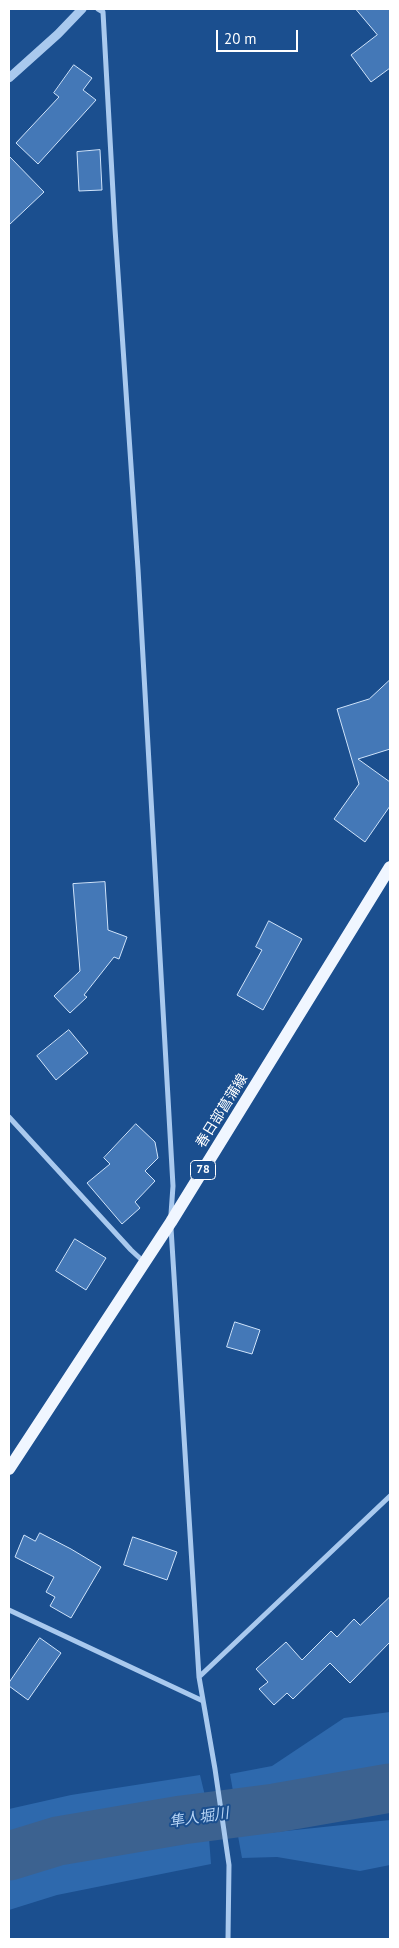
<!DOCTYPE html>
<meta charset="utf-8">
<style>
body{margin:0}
#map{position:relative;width:399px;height:1948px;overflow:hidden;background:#1b4f8f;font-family:"PT Sans",sans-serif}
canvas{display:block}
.frame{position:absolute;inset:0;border:10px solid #fff;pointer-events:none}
.scale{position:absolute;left:216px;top:30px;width:82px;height:22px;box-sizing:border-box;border:2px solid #fff;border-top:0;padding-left:6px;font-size:15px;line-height:18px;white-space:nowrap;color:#fff;-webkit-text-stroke:4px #1b4f8f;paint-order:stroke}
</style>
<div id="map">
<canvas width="399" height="1948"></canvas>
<div class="frame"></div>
<div class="scale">20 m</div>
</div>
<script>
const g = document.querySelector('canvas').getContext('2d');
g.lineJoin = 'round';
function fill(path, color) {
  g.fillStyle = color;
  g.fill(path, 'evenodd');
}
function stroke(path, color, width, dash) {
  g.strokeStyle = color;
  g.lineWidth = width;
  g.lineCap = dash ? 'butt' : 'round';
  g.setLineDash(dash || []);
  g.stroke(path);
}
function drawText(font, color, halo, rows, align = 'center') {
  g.font = font + ' "PT Sans","Noto Sans JP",sans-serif';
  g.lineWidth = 4;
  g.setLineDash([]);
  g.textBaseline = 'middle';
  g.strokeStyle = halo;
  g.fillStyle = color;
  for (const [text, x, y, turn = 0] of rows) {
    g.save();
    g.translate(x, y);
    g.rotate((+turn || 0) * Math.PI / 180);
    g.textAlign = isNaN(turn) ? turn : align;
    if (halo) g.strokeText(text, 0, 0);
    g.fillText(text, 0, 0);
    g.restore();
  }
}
const green = new Path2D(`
 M390,1712V1766L234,1797L230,1774L272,1766L344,1718Z
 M200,1775L206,1800L38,1833L9,1843V1809L71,1795Z
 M390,1820V1865L360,1871L277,1857L242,1858L238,1836Z
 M209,1838L211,1864L57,1895L9,1910V1870L108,1846L151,1842L171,1846Z`);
const river = new Path2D(`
 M9,1856L58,1841L182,1820L275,1808L390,1788`);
const building = new Path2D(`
 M356,9H390V68L371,82L351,55L377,35Z
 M74,65L92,78L83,90L96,100L38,164L16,143L59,97L54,93Z
 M100,150L102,190L79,191L77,152Z
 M9,156L44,192L9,225Z
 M390,680V749L358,759L390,782V806L365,842L334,819L359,784L337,709L369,699Z
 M105,882L108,930L127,937L119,959L114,957L84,995L87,997L70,1013L54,996L80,971L73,884Z
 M269,921L302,939L263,1010L237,995L262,950L256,947Z
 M69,1030L88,1053L56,1080L37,1056Z
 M136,1124L155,1142L158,1158L145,1171L155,1181L135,1202L140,1208L122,1224L87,1183L110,1164L104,1158Z
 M75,1239L106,1258L86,1290L56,1271Z
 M235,1322L260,1330L252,1354L227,1347Z
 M40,1533L71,1549L101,1567L71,1618L50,1606L55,1597L46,1592L54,1577L15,1557L24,1535L35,1541Z
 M133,1537L177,1552L167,1580L124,1565Z
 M390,1597V1642L350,1683L330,1663L293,1699L287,1693L274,1705L259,1689L268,1682L256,1669L286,1642L302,1660L331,1631L337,1637L354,1619L360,1625Z
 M40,1638L61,1653L28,1700L9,1686V1683Z`);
const minor = new Path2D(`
 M98,9L103,12L115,229L138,569L173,1186L171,1214
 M9,1117L131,1250L144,1262
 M171,1228L199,1677L215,1769L229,1865L228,1939
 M9,1610L203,1701
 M199,1677L390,1496`);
const tertiary = new Path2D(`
 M9,78L58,34L82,9`);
const primary = new Path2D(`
 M9,1469L171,1222L390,867`);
const shields = [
 [203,1170,25]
];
const shieldNames = [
 ["78",203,1170]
];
const streetNames = [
 ["春日部菖蒲線",222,1111,-58]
];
const waterNames = [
 ["隼人堀川",199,1818,-9]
];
fill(green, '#2e69ad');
stroke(river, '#3c6290', 49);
fill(building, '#4478b7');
stroke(building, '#cfe3fa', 1);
stroke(minor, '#a9c9ee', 5);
stroke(tertiary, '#a9c9ee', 9);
stroke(primary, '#f0f6ff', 12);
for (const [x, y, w] of shields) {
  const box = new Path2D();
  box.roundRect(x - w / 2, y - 9.5, w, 19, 4);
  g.fillStyle = '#1b4f8f';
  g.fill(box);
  stroke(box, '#fff', 1);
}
drawText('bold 12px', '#fff', null, shieldNames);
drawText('14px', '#fff', '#1b4f8f', streetNames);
drawText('italic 15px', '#b5d3f5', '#1b4f8f', waterNames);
</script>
